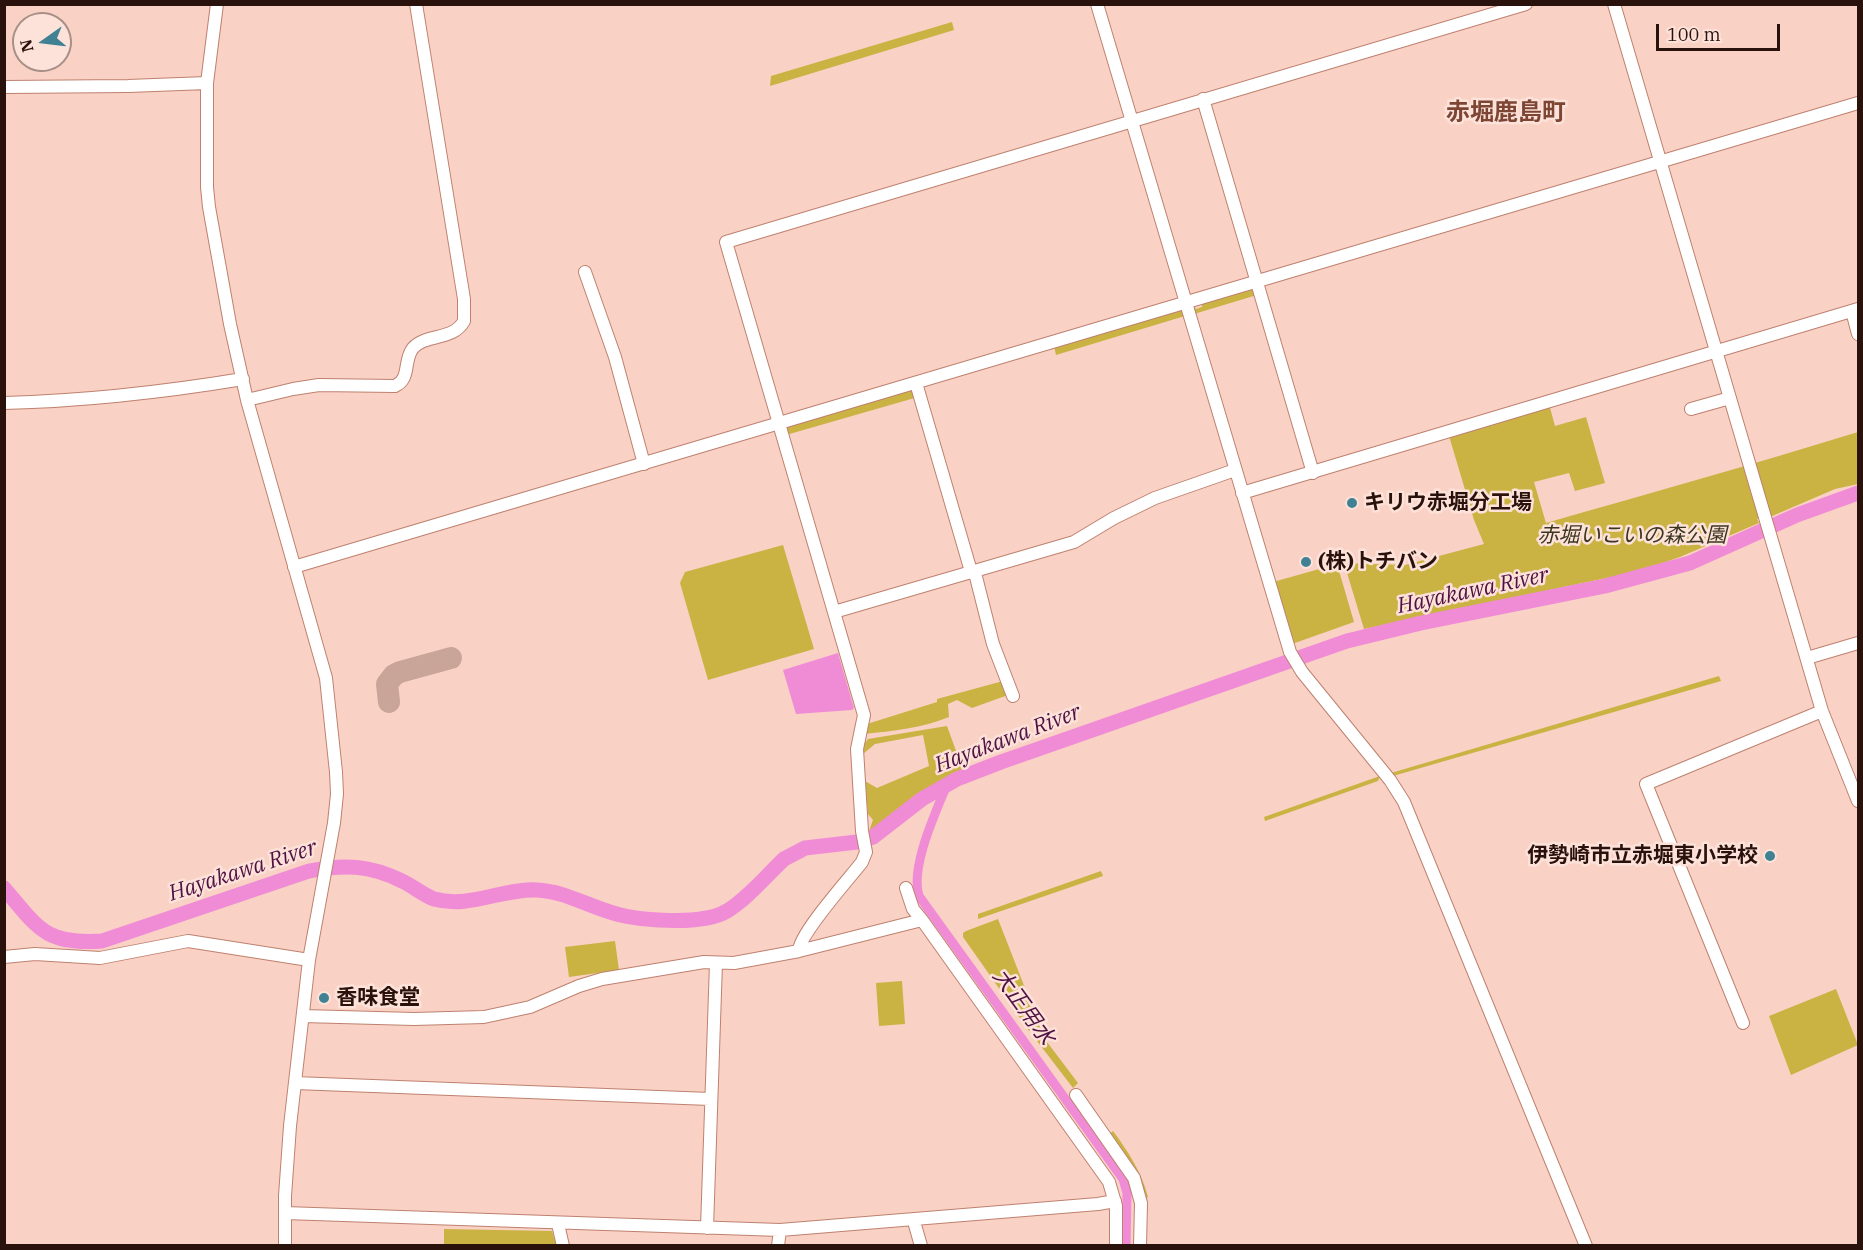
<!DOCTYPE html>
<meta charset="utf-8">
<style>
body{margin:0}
#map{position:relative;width:1863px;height:1250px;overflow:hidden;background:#fad1c5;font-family:"IBM Plex Serif",serif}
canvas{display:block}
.frame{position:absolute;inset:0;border:6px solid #29120b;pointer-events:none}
.north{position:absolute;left:12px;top:12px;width:60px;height:60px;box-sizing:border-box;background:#fde2da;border:2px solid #a88f87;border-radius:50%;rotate:256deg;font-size:16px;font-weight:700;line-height:24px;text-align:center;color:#29120b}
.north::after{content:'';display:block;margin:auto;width:21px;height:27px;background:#408293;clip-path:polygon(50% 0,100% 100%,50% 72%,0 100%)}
.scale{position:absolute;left:1656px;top:24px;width:124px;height:27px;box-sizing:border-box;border:3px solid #29120b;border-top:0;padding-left:8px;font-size:18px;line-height:21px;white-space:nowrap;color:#29120b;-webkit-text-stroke:4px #fde2da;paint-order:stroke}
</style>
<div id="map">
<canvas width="1863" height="1250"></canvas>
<div class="frame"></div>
<div class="north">N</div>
<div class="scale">100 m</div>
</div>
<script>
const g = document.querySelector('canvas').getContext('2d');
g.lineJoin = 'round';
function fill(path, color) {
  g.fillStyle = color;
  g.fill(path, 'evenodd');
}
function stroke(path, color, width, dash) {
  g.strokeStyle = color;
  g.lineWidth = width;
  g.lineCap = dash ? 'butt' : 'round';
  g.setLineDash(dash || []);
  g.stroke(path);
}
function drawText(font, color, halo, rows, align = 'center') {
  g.font = font + ' "IBM Plex Serif","Noto Sans JP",serif';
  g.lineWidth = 5;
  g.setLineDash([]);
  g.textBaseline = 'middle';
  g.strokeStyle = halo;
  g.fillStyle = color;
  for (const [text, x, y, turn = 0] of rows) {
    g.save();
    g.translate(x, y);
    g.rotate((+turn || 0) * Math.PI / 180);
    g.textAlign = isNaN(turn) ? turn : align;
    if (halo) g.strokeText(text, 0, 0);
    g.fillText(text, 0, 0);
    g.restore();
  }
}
const green = new Path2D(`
 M952,22L954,30L770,86L771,76Z
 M1252,289L1256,290L1257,295L1194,314L1193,307L1194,306L1196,309L1202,307V304Z
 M1183,309L1185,316L1056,355L1054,346Z
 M915,389L918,397L786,435L784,427Z
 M1549,404L1555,426L1586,417L1605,483L1575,491L1569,473L1534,482L1546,523C1650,493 1755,464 1858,432V484L1835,489L1770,517L1757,519L1759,523L1680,557L1640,571L1364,629L1344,563L1405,565L1484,544L1474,520L1449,436Z
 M783,545L814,649L708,680L680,583L685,572Z
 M1337,564L1354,622L1292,644L1273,582Z
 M1719,676L1721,681L1393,776L1391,773Z
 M1003,681L1008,695L972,708L957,700L948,704L949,717C922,728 893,731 864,734L867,724L937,702V699Z
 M947,726L963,770L918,794L892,816L869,831L873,820L868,814L865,781L877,788L929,766L923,735L875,744L863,754L865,743L868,739Z
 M1380,776L1378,781L1265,821L1264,817Z
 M1101,871L1103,876L978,919V914Z
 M998,919L1041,1029L1036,1032L1029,1031L963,937V933L966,931Z
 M615,941L619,970L569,977L565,947Z
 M902,981L905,1024L879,1026L876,983Z
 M1836,989L1858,1045L1791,1075L1769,1016Z
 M1041,1034L1078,1083L1073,1088L1037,1041Z
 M1113,1131C1128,1151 1142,1173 1148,1197L1145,1199L1108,1135Z
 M444,1229L552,1231L556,1245H444Z`);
const water = new Path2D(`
 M838,653L854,708L852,710L796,714L783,670Z`);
const canal = new Path2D(`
 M946,787C935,814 910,868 919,896L1123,1179L1127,1193L1126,1246`);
const river = new Path2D(`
 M4,888C38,928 45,945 102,941L309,871C344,864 370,865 402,881C413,886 423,895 434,899C470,909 502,888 537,890C562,891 584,904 607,911C634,921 702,926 727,911C748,898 766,876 784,859L805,848L857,842L873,837L922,799L957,779L1001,762L1347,641L1421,623L1605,586L1690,563L1797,515L1858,493`);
const taxiway = new Path2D(`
 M389,702L387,684L394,675L400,672L451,658`);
const minor = new Path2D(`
 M217,4L207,83V187L209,207L230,324L247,400L326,678L336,772L337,794L334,823L309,960L290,1126L285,1196V1246
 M1097,4L1290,652L1302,672L1390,780L1404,802L1586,1246
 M1614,4L1822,711L1858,801
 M4,87L128,86L207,83
 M1203,99L1313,473
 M585,272L615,357L644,464
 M1852,311L1858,334
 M916,383L970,568L975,573L993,644L1013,696
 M247,400L293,389L319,385L395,386C411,379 403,360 413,348C427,333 453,341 464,321V299L416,4
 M4,403C84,401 164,392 243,379
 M1691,409L1730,398
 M1242,493L1858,309
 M294,567L1858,103
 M834,612L1074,542L1114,518L1155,498L1235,470
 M1807,658L1858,643
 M906,888L913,909L922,920
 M799,951C799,934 849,879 862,862L866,852L862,831L857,749L864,715L726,242L1526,4
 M4,957L35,954L100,958L188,941L309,960
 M303,1016L414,1019L484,1017L530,1007L579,986L602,979L704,962L734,963L799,951L922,920L1109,1182L1116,1206V1246
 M1743,1023L1646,784L1822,711
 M295,1083L710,1099
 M1076,1095L1134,1178L1141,1203L1140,1246
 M285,1213L780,1230L1098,1204L1115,1201
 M914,1219L915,1225L921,1246
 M558,1224L563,1246
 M707,1228L716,963
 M778,1246L780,1230`);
const markers = [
 [1352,503,6,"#408293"],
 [1306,562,6,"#408293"],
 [1770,856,6,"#408293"],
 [324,998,6,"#408293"]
];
const poiNames = [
 ["キリウ赤堀分工場",1364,503],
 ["(株)トチバン",1318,562],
 ["伊勢崎市立赤堀東小学校",1758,856,"right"],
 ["香味食堂",336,998]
];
const parkNames = [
 ["赤堀いこいの森公園",1632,536]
];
const waterNames = [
 ["Hayakawa River",1473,591,-12],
 ["Hayakawa River",1008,739,-21],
 ["Hayakawa River",243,871,-18],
 ["大正用水",1023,1007,54]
];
const quarterNames = [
 ["赤堀鹿島町",1506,113]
];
fill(green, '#cab343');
fill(water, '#f08bd6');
stroke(canal, '#f08bd6', 9);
stroke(river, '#f08bd6', 15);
stroke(taxiway, '#c8a499', 22);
stroke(minor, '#be816f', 14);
stroke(minor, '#fff', 12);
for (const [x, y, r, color] of markers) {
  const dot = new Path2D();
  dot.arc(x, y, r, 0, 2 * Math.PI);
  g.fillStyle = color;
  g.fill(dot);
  stroke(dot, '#fde2da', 2);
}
drawText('bold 21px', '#29120b', '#fde2da', poiNames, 'left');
drawText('italic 21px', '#3b3620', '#fde2da', parkNames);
drawText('italic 22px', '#501243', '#fde2da', waterNames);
drawText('bold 24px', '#7c4534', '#fde2da', quarterNames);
</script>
